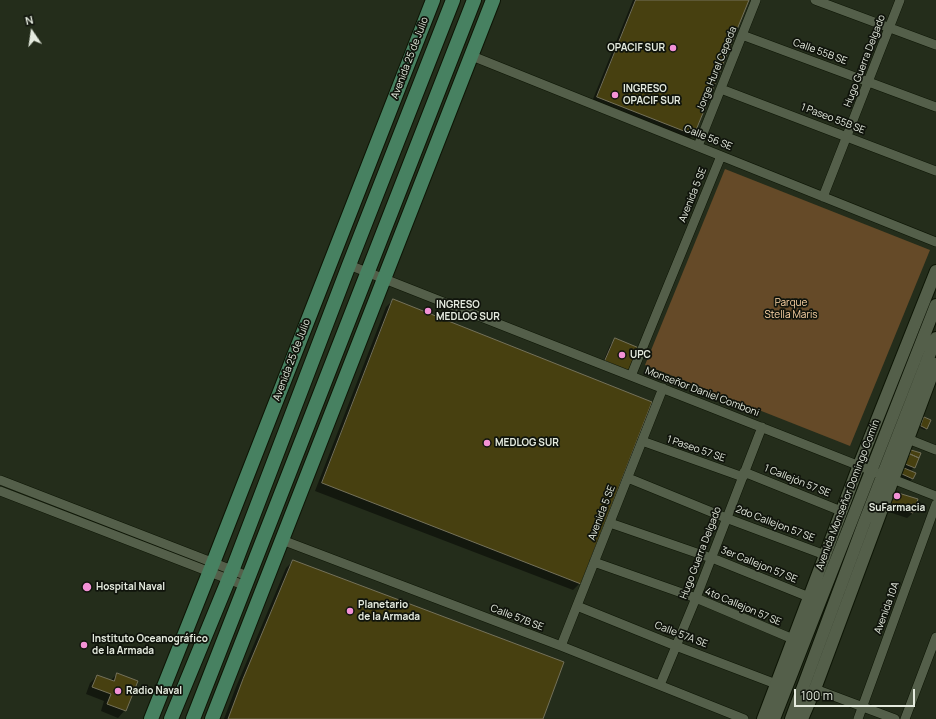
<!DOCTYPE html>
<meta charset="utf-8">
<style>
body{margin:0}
#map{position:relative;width:936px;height:719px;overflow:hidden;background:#242d1b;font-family:Manrope,sans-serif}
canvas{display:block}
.north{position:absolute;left:12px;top:12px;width:40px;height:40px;-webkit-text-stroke:3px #10140c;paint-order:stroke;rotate:347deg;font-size:11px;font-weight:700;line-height:16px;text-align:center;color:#e5ebdf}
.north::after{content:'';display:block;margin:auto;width:14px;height:18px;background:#e5ebdf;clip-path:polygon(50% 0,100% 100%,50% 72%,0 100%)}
.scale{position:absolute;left:794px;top:689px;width:121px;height:18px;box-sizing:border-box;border:2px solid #e5ebdf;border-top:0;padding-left:5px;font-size:12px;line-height:14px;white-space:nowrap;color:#e5ebdf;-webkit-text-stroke:3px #10140c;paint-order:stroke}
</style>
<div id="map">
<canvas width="936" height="719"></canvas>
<div class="north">N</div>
<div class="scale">100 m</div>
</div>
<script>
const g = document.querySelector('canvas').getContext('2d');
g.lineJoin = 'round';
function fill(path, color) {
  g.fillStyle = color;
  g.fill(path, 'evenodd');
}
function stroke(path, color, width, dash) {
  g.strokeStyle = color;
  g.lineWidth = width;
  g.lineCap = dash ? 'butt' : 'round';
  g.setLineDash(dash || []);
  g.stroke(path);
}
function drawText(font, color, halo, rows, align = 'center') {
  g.font = font + ' Manrope,sans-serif';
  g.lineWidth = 3.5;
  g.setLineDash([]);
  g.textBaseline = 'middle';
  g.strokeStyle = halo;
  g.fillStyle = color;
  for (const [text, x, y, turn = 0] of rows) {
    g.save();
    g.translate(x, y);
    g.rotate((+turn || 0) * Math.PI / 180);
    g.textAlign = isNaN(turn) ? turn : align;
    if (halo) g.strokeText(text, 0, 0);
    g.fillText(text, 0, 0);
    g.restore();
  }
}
const green = new Path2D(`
 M725,169L930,250L850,446L645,365Z`);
const shadow = new Path2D(`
 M633,0H748L693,135L686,142L591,104Z
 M393,300L580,583L573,590L315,491L386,307Z
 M616,339L637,348L601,367L610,345Z
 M923,420L927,428L925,430L920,428Z
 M912,451L914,467L910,472L913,478L909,482L899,478L901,473L905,469L903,468Z
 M895,493L913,513L907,518L886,511L890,498Z
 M293,561L542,719H224L236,687L286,568Z
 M117,674L125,710L118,718L101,711L104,701L86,694L90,683L97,676L110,681Z`);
const building = new Path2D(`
 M636,0H749L694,135L597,97Z
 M393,299L652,402L581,584L322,483Z
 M615,338L639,348L629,371L605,361Z
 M924,417L931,420L927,429L921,426Z
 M911,450L921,453L919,458L910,454Z
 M910,454L919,458L915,468L905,464Z
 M904,468L916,473L913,479L902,474Z
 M895,492L918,499L913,513L890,506Z
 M293,560L564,662L543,719H228L243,679Z
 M117,673L138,681L126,711L107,704L111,694L92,687L97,675L114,681Z`);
const minor = new Path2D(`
 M815,0L936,45
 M742,35L936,107
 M472,56L936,242
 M721,89L936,171
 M698,146L756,0
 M823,197L900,0
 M349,265L936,496
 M631,376L721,156
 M908,439L936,450
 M642,441L743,477
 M744,472L841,511
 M628,478L726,518L825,555
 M0,480L250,577
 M0,491L246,586
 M610,523L717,560L809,597
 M282,540L561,646L744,719
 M594,562L696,598L793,639
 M577,606L676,646L776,684
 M561,646L663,388
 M660,685L696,598L762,427
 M815,689L895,719
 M858,719L936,504
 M905,719L936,637`);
const secondary = new Path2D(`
 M763,719L859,465L936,271
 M774,719L936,305
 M791,719L864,523L936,338
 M802,719L815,689L936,364`);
const primary = new Path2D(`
 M151,719L213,563L433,0
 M171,719L232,571L349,265L453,0
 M193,719L474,0
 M212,719L493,0`);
const markers = [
 [673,48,4,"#f391d6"],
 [615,95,4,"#f391d6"],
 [428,311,4,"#f391d6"],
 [622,355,4,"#f391d6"],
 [487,443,4,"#f391d6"],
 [897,496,4,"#f391d6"],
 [87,587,5,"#f391d6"],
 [350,611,4,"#f391d6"],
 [84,645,4,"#f391d6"],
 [118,691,4,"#f391d6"]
];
const poiNames = [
 ["OPACIF SUR",665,48,"right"],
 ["INGRESO",623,89],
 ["OPACIF SUR",623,101],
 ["INGRESO",436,305],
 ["MEDLOG SUR",436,317],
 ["UPC",630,355],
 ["MEDLOG SUR",495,443],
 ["SuFarmacia",897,508,"center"],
 ["Hospital Naval",96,587],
 ["Planetario",358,605],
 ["de la Armada",358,617],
 ["Instituto Oceanográfico",92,639],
 ["de la Armada",92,651],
 ["Radio Naval",126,691]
];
const streetNames = [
 ["Calle 55B SE",820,52,20],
 ["Avenida 25 de Julio",410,58,-69],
 ["Hugo Guerra Delgado",865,61,-69],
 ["Jorge Hurel Cepeda",717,69,-68],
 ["1 Paseo 55B SE",833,119,21],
 ["Calle 56 SE",708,138,22],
 ["Avenida 5 SE",693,195,-68],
 ["Avenida 25 de Julio",292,360,-69],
 ["Monseñor Daniel Comboni",702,392,21],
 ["1 Paseo 57 SE",696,449,19],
 ["1 Callejón 57 SE",797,481,22],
 ["Avenida Monseñor Domingo Comín",848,495,-69],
 ["Avenida 5 SE",602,513,-69],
 ["2do Callejon 57 SE",775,524,21],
 ["Hugo Guerra Delgado",701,553,-69],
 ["3er Callejon 57 SE",759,565,22],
 ["4to Callejon 57 SE",743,607,23],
 ["Avenida 10A",887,608,-70],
 ["Calle 57B SE",517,618,21],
 ["Calle 57A SE",681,635,21]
];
const parkNames = [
 ["Parque",791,303],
 ["Stella Maris",791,315]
];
fill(green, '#654a28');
fill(shadow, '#0007');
fill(building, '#474010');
stroke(building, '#74715a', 1);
stroke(minor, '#0d1505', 10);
stroke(secondary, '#0d1505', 14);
stroke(primary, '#0d1505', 16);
stroke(minor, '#545f4a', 9);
stroke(secondary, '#545f4a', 12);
stroke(primary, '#478161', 14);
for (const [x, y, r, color] of markers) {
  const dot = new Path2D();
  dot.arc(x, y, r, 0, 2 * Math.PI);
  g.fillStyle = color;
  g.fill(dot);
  stroke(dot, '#10140c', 1.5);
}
drawText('bold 10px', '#e5ebdf', '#10140c', poiNames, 'left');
drawText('10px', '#e5ebdf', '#10140c', streetNames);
drawText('10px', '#fed5a6', '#10140c', parkNames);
</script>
